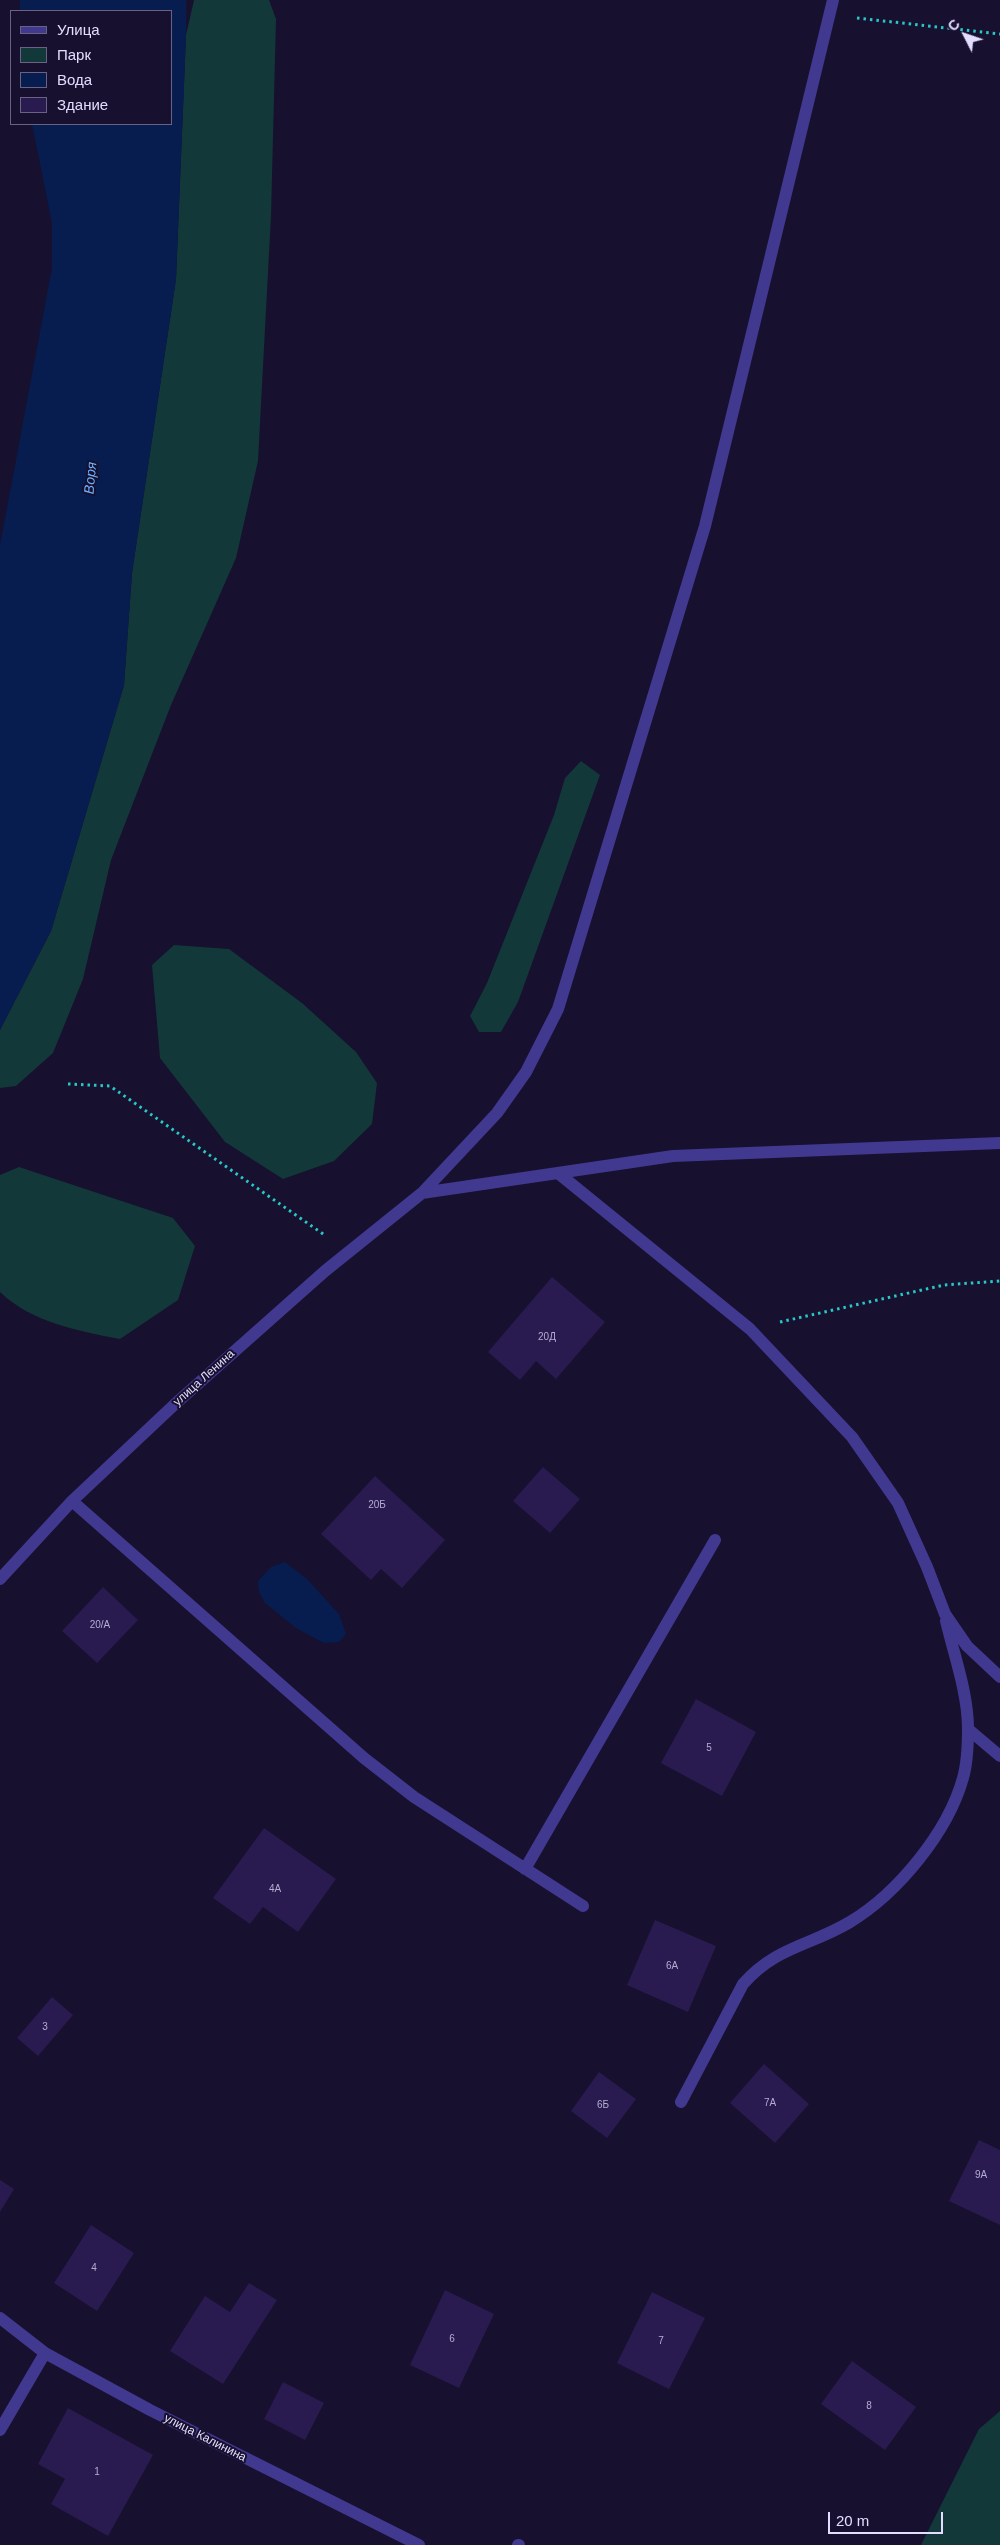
<!DOCTYPE html>
<meta charset="utf-8">
<style>
body{margin:0}
#map{position:relative;width:1000px;height:2545px;overflow:hidden;background:#17102e;font-family:Helvetica,sans-serif}
canvas{display:block}
.legend{position:absolute;left:10px;top:10px;width:162px;height:115px;box-sizing:border-box;background:#17102e;border:1px solid #696282;margin:0;padding:6px 9px;list-style:none;font-size:15px;color:#e3ddff}
.legend li{display:flex;align-items:center;gap:10px;height:25px}
.legend b{width:25px;border:1px solid #696282}
.north{position:absolute;left:940px;top:10px;width:50px;height:50px;-webkit-text-stroke:4px #17102e;paint-order:stroke;rotate:311deg;font-size:14px;font-weight:700;line-height:20px;text-align:center;color:#e3ddff}
.north::after{content:'';display:block;margin:auto;width:18px;height:22px;background:#e3ddff;clip-path:polygon(50% 0,100% 100%,50% 72%,0 100%)}
.scale{position:absolute;left:828px;top:2512px;width:115px;height:22px;box-sizing:border-box;border:2px solid #e3ddff;border-top:0;padding-left:6px;font-size:15px;line-height:18px;white-space:nowrap;color:#e3ddff;-webkit-text-stroke:4px #17102e;paint-order:stroke}
</style>
<div id="map">
<canvas width="1000" height="2545"></canvas>
<ul class="legend">
<li><b style="height:6px;background:#413890"></b>Улица</li>
<li><b style="height:14px;background:#123839"></b>Парк</li>
<li><b style="height:14px;background:#071d50"></b>Вода</li>
<li><b style="height:14px;background:#291b50"></b>Здание</li>
</ul>
<div class="north">С</div>
<div class="scale">20 m</div>
</div>
<script>
const g = document.querySelector('canvas').getContext('2d');
g.lineJoin = 'round';
function fill(path, color) {
  g.fillStyle = color;
  g.fill(path, 'evenodd');
}
function stroke(path, color, width, dash) {
  g.strokeStyle = color;
  g.lineWidth = width;
  g.lineCap = dash ? 'butt' : 'round';
  g.setLineDash(dash || []);
  g.stroke(path);
}
function drawText(font, color, halo, rows, align = 'center') {
  g.font = font + ' Helvetica,sans-serif';
  g.lineWidth = 4;
  g.setLineDash([]);
  g.textBaseline = 'middle';
  g.strokeStyle = halo;
  g.fillStyle = color;
  for (const [text, x, y, turn = 0] of rows) {
    g.save();
    g.translate(x, y);
    g.rotate((+turn || 0) * Math.PI / 180);
    g.textAlign = isNaN(turn) ? turn : align;
    if (halo) g.strokeText(text, 0, 0);
    g.fillText(text, 0, 0);
    g.restore();
  }
}
const green = new Path2D(`
 M194,0H269L276,19L271,216L258,461L236,558L171,705L111,860L83,979L53,1053L16,1086L0,1088V1030L51,931L124,685L132,573L176,279L186,35Z
 M581,761L600,775L518,1002L501,1032H479L470,1016L487,983L554,815L565,778Z
 M174,945L229,949L302,1003L356,1052L377,1083L372,1124L334,1161L283,1179L225,1142L160,1058L152,965Z
 M19,1167L173,1218L195,1246L178,1300L120,1339C78,1331 31,1322 0,1292V1175Z
 M1000,2411V2545H921L979,2429Z`);
const water = new Path2D(`
 M20,0H186V35L176,279L132,573L124,685L51,931L0,1030V545L52,268V223L32,124H171V11H20Z
 M285,1562L307,1579L339,1614L346,1634L339,1642L324,1643L296,1628L265,1603L259,1592L258,1581L271,1567Z`);
const building = new Path2D(`
 M552,1277L605,1322L556,1379L536,1361L520,1380L488,1352Z
 M543,1467L580,1499L550,1533L513,1501Z
 M375,1476L445,1540L402,1588L381,1569L371,1580L321,1534Z
 M103,1587L138,1620L97,1663L62,1631Z
 M696,1699L756,1732L722,1796L661,1763Z
 M264,1828L336,1879L298,1932L263,1907L250,1924L213,1898Z
 M655,1920L716,1946L688,2012L627,1985Z
 M52,1997L73,2015L38,2056L17,2038Z
 M764,2064L809,2104L775,2143L730,2103Z
 M599,2072L636,2099L607,2138L571,2111Z
 M979,2140L1000,2150V2225L949,2201Z
 M0,2180L14,2189L0,2212Z
 M91,2225L134,2253L97,2311L54,2283Z
 M249,2283L277,2300L223,2384L170,2351L205,2296L230,2312Z
 M445,2290L494,2314L459,2388L410,2365Z
 M652,2292L705,2318L669,2389L617,2363Z
 M852,2361L916,2407L885,2450L821,2404Z
 M283,2382L324,2403L305,2440L264,2419Z
 M68,2408L153,2455L108,2536L51,2504L65,2479L38,2464Z`);
const path = new Path2D(`
 M857,18L1000,34
 M68,1084L110,1086L326,1236
 M780,1322L944,1285L1000,1281`);
const minor = new Path2D(`
 M558,1173L750,1329L852,1437L898,1503L927,1567L945,1614L967,1646L1000,1677
 M422,1193L673,1156L1000,1143
 M72,1501L364,1758L414,1797L583,1906
 M0,1579L72,1501L174,1405L325,1271L422,1193L497,1113L526,1072L558,1009L705,526L833,0
 M968,1729L1000,1756
 M525,1869L715,1540
 M681,2102L743,1984C777,1946 810,1946 850,1922C898,1893 948,1832 963,1778C967,1764 968,1744 968,1729C968,1693 954,1655 946,1621
 M0,2318L45,2353L150,2410L419,2545
 M0,2430L45,2353
 M518,2545H519`);
const numberNames = [
 ["20Д",547,1337],
 ["20Б",377,1505],
 ["20/А",100,1625],
 ["5",709,1748],
 ["4А",275,1889],
 ["6А",672,1966],
 ["3",45,2027],
 ["7А",770,2103],
 ["6Б",603,2105],
 ["9А",981,2175],
 ["4",94,2268],
 ["6",452,2339],
 ["7",661,2341],
 ["8",869,2406],
 ["1",97,2472]
];
const streetNames = [
 ["улица Ленина",204,1378,-42],
 ["улица Калинина",205,2438,27]
];
const waterNames = [
 ["Воря",91,478,-85]
];
fill(green, '#123839');
fill(water, '#071d50');
fill(building, '#291b50');
stroke(path, '#28c7c8', 3, [2.5, 4]);
stroke(minor, '#413890', 12);
drawText('10px', '#b4acd3', null, numberNames);
drawText('12px', '#e3ddff', '#17102e', streetNames);
drawText('italic 14px', '#6bb1ff', '#17102e', waterNames);
</script>
